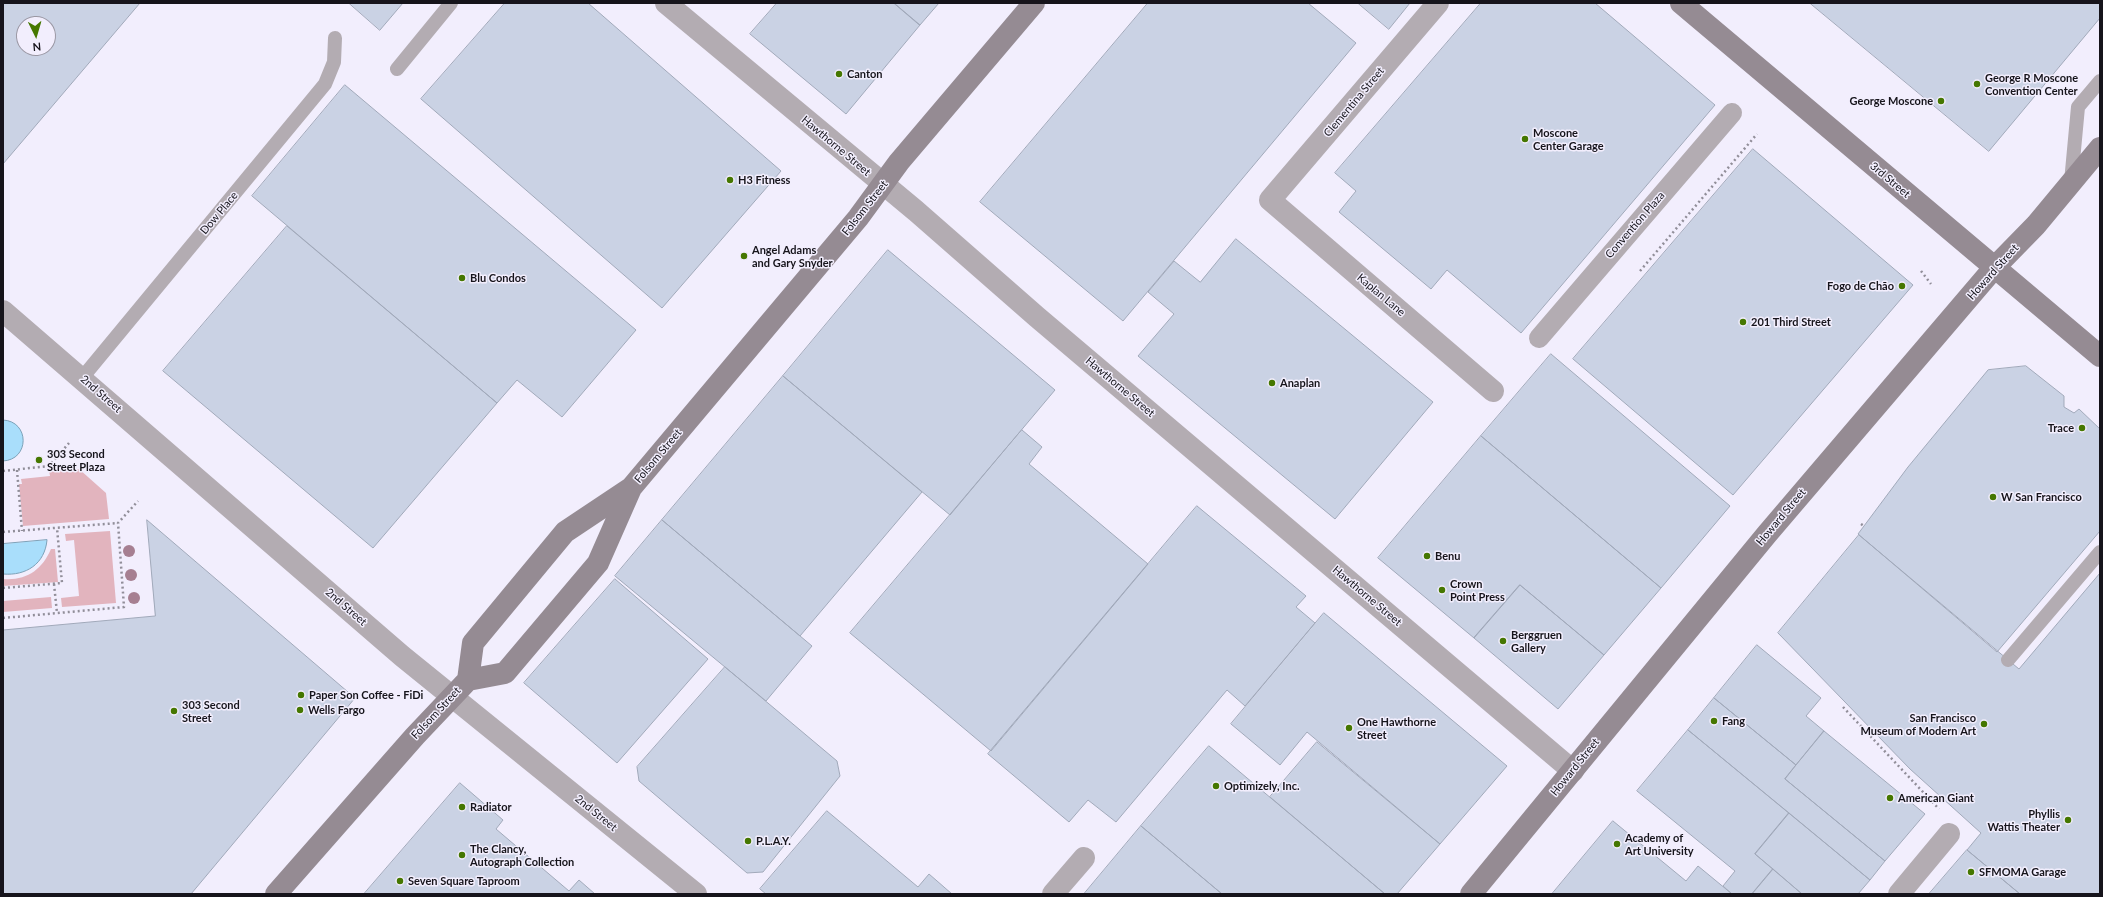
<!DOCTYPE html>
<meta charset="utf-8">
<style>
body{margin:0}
#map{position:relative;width:2103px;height:897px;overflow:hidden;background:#f2eefd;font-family:Lato,sans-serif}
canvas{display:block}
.frame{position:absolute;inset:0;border:4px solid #16141b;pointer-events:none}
.north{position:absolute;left:16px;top:16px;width:40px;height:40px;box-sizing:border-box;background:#f2eefd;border:1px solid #9a97a3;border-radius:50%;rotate:175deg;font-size:11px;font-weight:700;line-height:16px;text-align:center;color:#16141b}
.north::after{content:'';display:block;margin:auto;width:14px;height:18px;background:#457700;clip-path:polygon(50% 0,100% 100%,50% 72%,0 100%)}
</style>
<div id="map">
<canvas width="2103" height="897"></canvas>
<div class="frame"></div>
<div class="north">N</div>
</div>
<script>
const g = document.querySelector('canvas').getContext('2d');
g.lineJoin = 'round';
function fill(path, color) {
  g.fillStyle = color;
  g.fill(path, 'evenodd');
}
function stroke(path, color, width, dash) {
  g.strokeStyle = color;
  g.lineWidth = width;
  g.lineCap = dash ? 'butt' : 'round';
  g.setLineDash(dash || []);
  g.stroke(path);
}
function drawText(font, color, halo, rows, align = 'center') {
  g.font = font + ' Lato,sans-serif';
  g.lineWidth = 3;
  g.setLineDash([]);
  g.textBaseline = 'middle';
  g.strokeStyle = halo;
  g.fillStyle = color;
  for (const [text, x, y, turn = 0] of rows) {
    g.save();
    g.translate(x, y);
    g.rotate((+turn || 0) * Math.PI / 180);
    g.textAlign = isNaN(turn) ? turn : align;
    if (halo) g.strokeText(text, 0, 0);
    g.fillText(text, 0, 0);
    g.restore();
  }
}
const green = new Path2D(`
 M79,469L106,493L109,519L23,526L19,484H22L21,479L50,476L49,471Z
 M110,531L116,603L62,607L61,598L79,596L74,540L66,541L65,534Z
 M51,549H55L58,582L3,586V579C26,581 42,570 51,549Z
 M51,597L52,608L3,612V601Z`);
const water = new Path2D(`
 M3,420C30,421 30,460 3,461Z
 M47,540C45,564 26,576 3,574V544Z`);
const building = new Path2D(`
 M3,3H140L3,164ZM24,24H48V48H24Z
 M349,3H403L380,30Z
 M505,3H588L781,171L662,308L421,99Z
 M777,3H894L920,25L846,114L750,34Z
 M894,3H939L920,25Z
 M1148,3H1308L1356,43L1123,321L980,202Z
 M1358,3H1410L1389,29Z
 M1481,3H1595L1715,105L1521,333L1447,270L1431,289L1339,212L1356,191L1335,173Z
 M1810,3H2100V18L1989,151Z
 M345,85L636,330L562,417L517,380L497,403L252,196Z
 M1753,149L1913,285L1733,495L1573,359Z
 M287,226L497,403L373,548L163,371Z
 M1236,239L1433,402L1335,519L1138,356L1174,314L1148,292L1174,261L1200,282Z
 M888,250L1055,390L950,515L783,376Z
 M1551,354L1730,506L1661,588L1481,436Z
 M2026,366L2064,396V407L2074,413L2079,409L2100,429V531L1997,652L1858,534L1908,467L1988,370Z
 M783,376L922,492L800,636L662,520Z
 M1022,430L1042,447L1029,464L1148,564L991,751L850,633Z
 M1481,436L1661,588L1604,655L1520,585L1474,638L1378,558Z
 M1197,506L1306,596L1296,607L1315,623L1245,706L1227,690L1116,822L1088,800L1069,822L988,754Z
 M147,520L355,698L191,894H3V630L155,616Z
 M662,520L812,646L766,701L615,576Z
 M1859,535L2019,669L2100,573V894H2020L1967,850L1981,833L1910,769L1778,633Z
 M615,579L708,659L617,763L524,683Z
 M1520,585L1604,655L1558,709L1474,638Z
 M1324,613L1507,766L1440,844L1307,732L1280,765L1231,724Z
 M1757,645L1821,698L1806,716L1824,731L1796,765L1714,698Z
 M725,667L837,761L840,776L763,872L747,873L639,781L637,767Z
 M1714,698L1796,765L1785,779L1885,861L1870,880L1688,730Z
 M1688,730L1789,813L1755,854L1773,869L1752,894H1732L1723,886L1735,871L1637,791Z
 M1824,731L1925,814L1885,861L1785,779Z
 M1317,742L1440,844L1397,894H1385L1270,797Z
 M1209,746L1385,894H1222L1141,826Z
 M460,783L503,820L496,829L569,891L579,880L595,894H364Z
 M827,811L918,887L929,874L952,894H766L760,889Z
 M1789,813L1870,880L1858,894H1802L1755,854Z
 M1613,821L1686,881L1698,866L1732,894H1552Z
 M1141,826L1222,894H1084Z
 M1967,850L2020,894H1929Z
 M1773,869L1802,894H1752Z`);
const path = new Path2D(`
 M1640,271L1757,134
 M1921,271L1931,284
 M17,470L22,531
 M3,471L49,466L69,443
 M1861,524L1864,526
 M3,532L118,523
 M54,584L57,613
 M3,588L62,583L57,528
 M3,618L124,607L118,523L138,501
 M1843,707L1939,809`);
const service = new Path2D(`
 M397,69L451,3
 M2071,182L2078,107L2100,81
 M82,378L325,84L334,62L335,38
 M2008,660L2100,552`);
const pedestrian = new Path2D(`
 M1539,338L1732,113`);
const minor = new Path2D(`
 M1438,3L1270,200L1493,391
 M1053,894L1084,858
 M1899,894L1949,834`);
const tertiary = new Path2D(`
 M666,3L916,211L1037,317L1573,771
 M3,311L402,656L696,894`);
const secondary = new Path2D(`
 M1681,3L2100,356
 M468,680L505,673L598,563L631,488
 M276,894L415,736L468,680L473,643L565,532L631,488L858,218L899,162L1034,3
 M1471,894L1767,534L1994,268L2036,225L2100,148`);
const trees = [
 [129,551],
 [131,575],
 [134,598]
];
const markers = [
 [839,74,4,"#457700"],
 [1977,84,4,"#457700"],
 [1941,101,4,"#457700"],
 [1525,139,4,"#457700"],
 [730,180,4,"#457700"],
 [744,256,4,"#457700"],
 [462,278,4,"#457700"],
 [1902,286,4,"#457700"],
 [1743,322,4,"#457700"],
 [1272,383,4,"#457700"],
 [2082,428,4,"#457700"],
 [39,460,4,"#457700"],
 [1993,497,4,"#457700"],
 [1427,556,4,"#457700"],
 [1442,590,4,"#457700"],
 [1503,641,4,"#457700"],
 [301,695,4,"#457700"],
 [300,710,4,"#457700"],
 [174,711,4,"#457700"],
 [1714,721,4,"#457700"],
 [1984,724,4,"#457700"],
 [1349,728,4,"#457700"],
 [1216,786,4,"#457700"],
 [1890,798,4,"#457700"],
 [462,807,4,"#457700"],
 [2068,820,4,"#457700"],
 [748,841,4,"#457700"],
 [1617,844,4,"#457700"],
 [462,855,4,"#457700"],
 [1971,872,4,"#457700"],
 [400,881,4,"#457700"]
];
const poiNames = [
 ["Canton",847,74],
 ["George R Moscone",1985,78],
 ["Convention Center",1985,91],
 ["George Moscone",1933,101,"right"],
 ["Moscone",1533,133],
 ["Center Garage",1533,146],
 ["H3 Fitness",738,180],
 ["Angel Adams",752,250],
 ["and Gary Snyder",752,263],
 ["Blu Condos",470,278],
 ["Fogo de Chão",1894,286,"right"],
 ["201 Third Street",1751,322],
 ["Anaplan",1280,383],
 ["Trace",2074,428,"right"],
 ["303 Second",47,454],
 ["Street Plaza",47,467],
 ["W San Francisco",2001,497],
 ["Benu",1435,556],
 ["Crown",1450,584],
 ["Point Press",1450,597],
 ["Berggruen",1511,635],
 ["Gallery",1511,648],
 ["Paper Son Coffee - FiDi",309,695],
 ["303 Second",182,705],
 ["Street",182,718],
 ["Wells Fargo",308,710],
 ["San Francisco",1976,718,"right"],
 ["Museum of Modern Art",1976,731,"right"],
 ["Fang",1722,721],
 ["One Hawthorne",1357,722],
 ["Street",1357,735],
 ["Optimizely, Inc.",1224,786],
 ["American Giant",1898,798],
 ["Radiator",470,807],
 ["Phyllis",2060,814,"right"],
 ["Wattis Theater",2060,827,"right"],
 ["Academy of",1625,838],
 ["Art University",1625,851],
 ["P.L.A.Y.",756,841],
 ["The Clancy,",470,849],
 ["Autograph Collection",470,862],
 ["SFMOMA Garage",1979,872],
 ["Seven Square Taproom",408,881]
];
const streetNames = [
 ["Clementina Street",1354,102,-50],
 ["Hawthorne Street",836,146,40],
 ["3rd Street",1890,180,40],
 ["Folsom Street",865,208,-52],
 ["Dow Place",219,213,-50],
 ["Convention Plaza",1635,225,-49],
 ["Howard Street",1993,272,-48],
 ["Kaplan Lane",1381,295,40],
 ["Hawthorne Street",1120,387,40],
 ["2nd Street",101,394,41],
 ["Folsom Street",658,456,-50],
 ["Howard Street",1781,517,-50],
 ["Hawthorne Street",1367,596,40],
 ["2nd Street",346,607,41],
 ["Folsom Street",436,713,-47],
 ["Howard Street",1575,767,-51],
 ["2nd Street",596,813,39]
];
fill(green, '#e2b4be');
fill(water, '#a9defb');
stroke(water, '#7da1b8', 1);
fill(building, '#cad2e4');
stroke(building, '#a1a9ba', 1);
stroke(path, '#918e99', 2.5, [2, 3]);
stroke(service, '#b3acb2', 14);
stroke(pedestrian, '#b3acb2', 20);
stroke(minor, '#b3acb2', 22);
stroke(tertiary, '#b3acb2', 22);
stroke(secondary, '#958b93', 22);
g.fillStyle = '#a67f91';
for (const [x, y] of trees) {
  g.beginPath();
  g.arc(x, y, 6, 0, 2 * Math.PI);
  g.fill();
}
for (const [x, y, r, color] of markers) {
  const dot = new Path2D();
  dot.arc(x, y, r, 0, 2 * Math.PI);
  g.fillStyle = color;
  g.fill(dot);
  stroke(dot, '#f2eefd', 1.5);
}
drawText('bold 11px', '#16141b', '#f2eefd', poiNames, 'left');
drawText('11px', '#16141b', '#f2eefd', streetNames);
</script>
